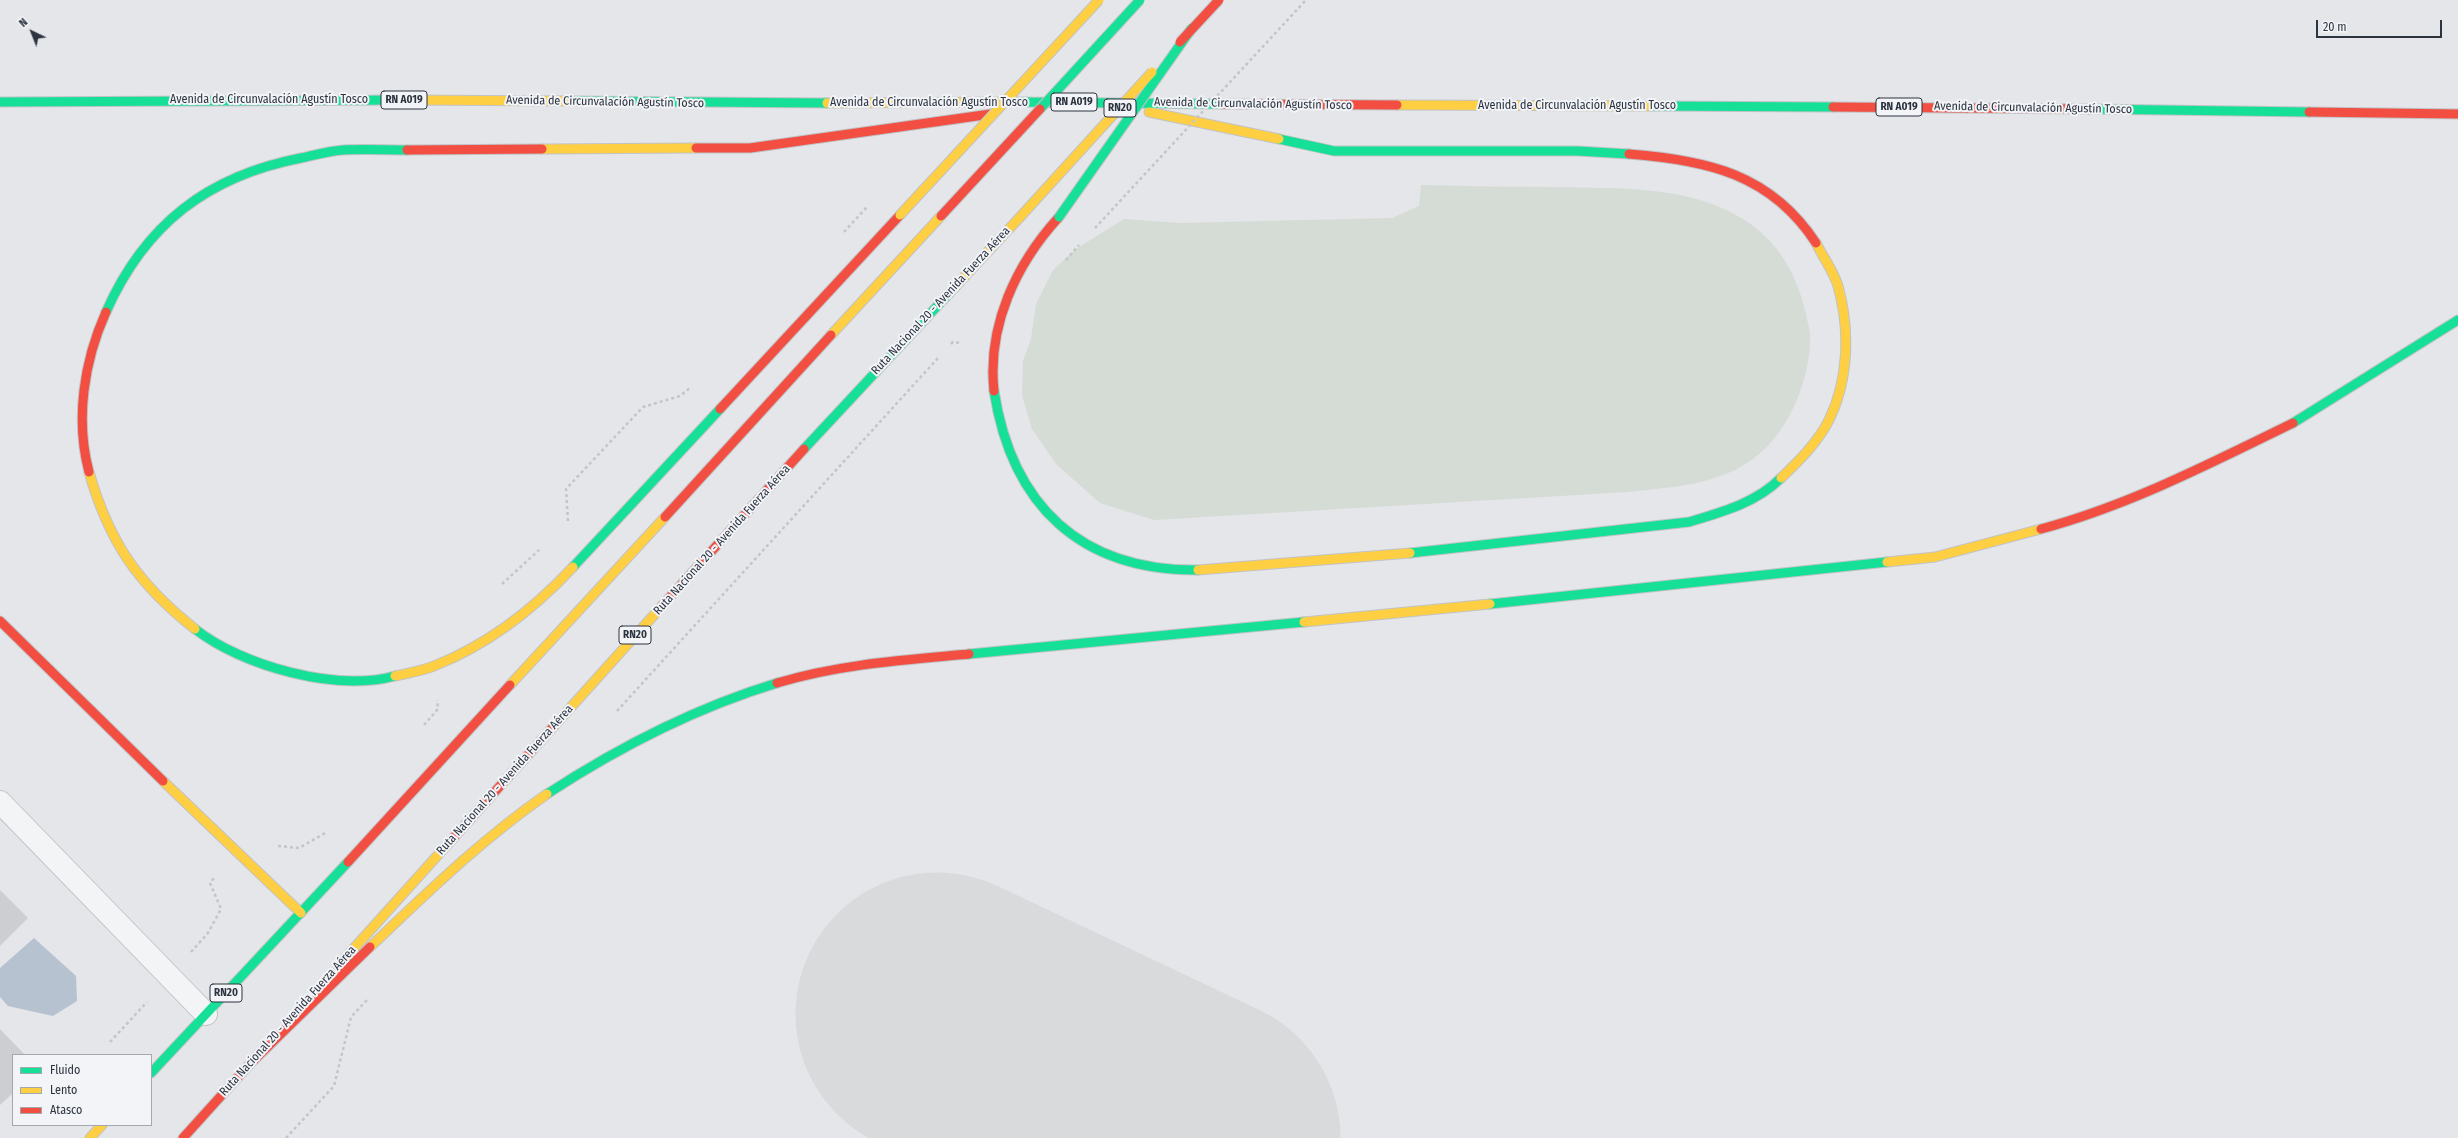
<!DOCTYPE html>
<meta charset="utf-8">
<style>
body{margin:0}
#map{position:relative;width:2458px;height:1138px;overflow:hidden;background:#e4e6e9;font-family:"Fira Sans Condensed",sans-serif}
canvas{display:block}
.legend{position:absolute;left:12px;top:1054px;width:140px;height:72px;box-sizing:border-box;background:#f2f4f7;border:1px solid #a3a7ae;margin:0;padding:5px 7px;list-style:none;font-size:12px;color:#2c3440}
.legend li{display:flex;align-items:center;gap:8px;height:20px}
.legend b{width:20px;border:1px solid #a3a7ae}
.north{position:absolute;left:12px;top:12px;width:40px;height:40px;-webkit-text-stroke:3px #f2f4f7;paint-order:stroke;rotate:317deg;font-size:11px;font-weight:700;line-height:16px;text-align:center;color:#2c3440}
.north::after{content:'';display:block;margin:auto;width:14px;height:18px;background:#2c3440;clip-path:polygon(50% 0,100% 100%,50% 72%,0 100%)}
.scale{position:absolute;left:2316px;top:20px;width:126px;height:18px;box-sizing:border-box;border:2px solid #2c3440;border-top:0;padding-left:5px;font-size:12px;line-height:14px;white-space:nowrap;color:#2c3440;-webkit-text-stroke:3px #f2f4f7;paint-order:stroke}
</style>
<div id="map">
<canvas width="2458" height="1138"></canvas>
<ul class="legend">
<li><b style="height:5px;background:#16e098"></b>Fluido</li>
<li><b style="height:5px;background:#ffcf43"></b>Lento</li>
<li><b style="height:5px;background:#f24e42"></b>Atasco</li>
</ul>
<div class="north">N</div>
<div class="scale">20 m</div>
</div>
<script>
const g = document.querySelector('canvas').getContext('2d');
g.lineJoin = 'round';
function fill(path, color) {
  g.fillStyle = color;
  g.fill(path, 'evenodd');
}
function stroke(path, color, width, dash) {
  g.strokeStyle = color;
  g.lineWidth = width;
  g.lineCap = dash ? 'butt' : 'round';
  g.setLineDash(dash || []);
  g.stroke(path);
}
function drawText(font, color, halo, rows, align = 'center') {
  g.font = font + ' "Fira Sans Condensed",sans-serif';
  g.lineWidth = 4;
  g.setLineDash([]);
  g.textBaseline = 'middle';
  g.strokeStyle = halo;
  g.fillStyle = color;
  for (const [text, x, y, turn = 0] of rows) {
    g.save();
    g.translate(x, y);
    g.rotate((+turn || 0) * Math.PI / 180);
    g.textAlign = isNaN(turn) ? turn : align;
    if (halo) g.strokeText(text, 0, 0);
    g.fillText(text, 0, 0);
    g.restore();
  }
}
const green = new Path2D(`
 M1421,185C1467,186 1512,187 1558,187C1617,189 1682,185 1736,215C1776,237 1796,271 1806,314C1807,321 1810,329 1810,336C1811,377 1790,429 1758,455C1722,485 1673,487 1628,492L1154,520L1100,503L1056,464L1032,429L1022,395L1023,361L1031,339L1036,304L1053,270L1076,249L1124,219L1180,223L1392,218L1419,206Z`);
const water = new Path2D(`
 M34,938L76,976L77,1001L53,1016L8,1006L0,997V968Z`);
const taxiway = new Path2D(`
 M960,1138L996,1041`);
const runway = new Path2D(`
 M937,1014L1199,1138`);
const building = new Path2D(`
 M0,890L28,918L0,946Z
 M0,1029L25,1055H13V1093L0,1105Z`);
const path = new Path2D(`
 M951,344L953,342L961,343
 M568,521L566,489L643,407L680,396L691,387
 M502,584L539,550
 M617,711L938,358
 M424,725L438,709L437,700
 M278,846L299,848L327,832
 M191,952L208,933L221,909L210,883L214,878
 M110,1042L147,1002
 M286,1138L334,1086L351,1017L367,1000`);
const lane = new Path2D(`
 M0,802L206,1014`);
const fast = new Path2D(`
 M569,101L827,103
 M0,102L404,100
 M1015,102L1222,104
 M1651,106L1833,107
 M2089,109L2309,112
 M1279,139L1334,151H1578L1629,154
 M106,312C145,224 208,176 301,158C315,155 329,151 343,150C364,149 386,150 407,150
 M994,391C1012,506 1081,571 1198,570
 M2293,423L2458,320
 M804,449L955,287
 M1410,553L1689,522C1722,512 1756,503 1781,478
 M573,567L720,409
 M1490,604L1887,562
 M195,629C242,666 336,692 395,676
 M969,654L1304,622
 M547,794C619,747 695,708 777,683
 M151,1073L348,862`);
const slow = new Path2D(`
 M404,100L569,101
 M827,103L1015,102
 M1397,105L1651,106
 M1149,112L1279,139
 M542,149L696,148
 M955,287L1021,216
 M831,335L941,216
 M89,472C109,542 138,584 195,629
 M1781,478C1799,461 1818,442 1829,420C1849,379 1850,329 1838,286C1834,272 1823,257 1816,243
 M1887,562L1935,557L2041,529
 M1198,570L1410,553
 M1304,622L1490,604
 M395,676C408,673 422,671 434,666C487,645 535,608 573,567
 M510,685L665,517
 M554,726L662,606
 M163,781L301,913
 M370,947C427,893 482,839 547,794
 M338,966L446,846
 M90,1138L102,1125`);
const jam = new Path2D(`
 M1222,104L1397,105
 M1833,107L2089,109
 M2309,112L2458,114
 M696,148H750L991,114
 M407,150L542,149
 M1629,154C1707,160 1771,174 1816,243
 M994,391C987,326 1016,264 1059,217
 M720,409L900,215
 M89,472C75,419 84,361 106,312
 M665,517L831,335
 M2041,529C2130,505 2211,463 2293,423
 M662,606L804,449
 M0,621L163,781
 M777,683C840,664 904,660 969,654
 M446,846L554,726
 M348,862L510,685
 M254,1060L370,947
 M183,1138L267,1045`);
const pathBridge = new Path2D(`
 M1095,228L1306,0
 M844,232L867,207
 M1066,260L1079,245`);
const fastBridge = new Path2D(`
 M1040,109L1140,0
 M1059,217L1192,28`);
const slowBridge = new Path2D(`
 M900,215L1099,0
 M1021,216L1152,72`);
const jamBridge = new Path2D(`
 M1180,42L1219,0
 M941,216L1040,109`);
const shields = [
 [404,100,46],
 [1074,102,46],
 [1899,107,46],
 [1120,108,32],
 [635,635,32],
 [226,993,32]
];
const shieldNames = [
 ["RN A019",404,100],
 ["RN A019",1074,102],
 ["RN A019",1899,107],
 ["RN20",1120,108],
 ["RN20",635,635],
 ["RN20",226,993]
];
const streetNames = [
 ["Avenida de Circunvalación Agustín Tosco",269,100],
 ["Avenida de Circunvalación Agustín Tosco",605,102,1],
 ["Avenida de Circunvalación Agustín Tosco",929,103],
 ["Avenida de Circunvalación Agustín Tosco",1253,104,1],
 ["Avenida de Circunvalación Agustín Tosco",1577,106],
 ["Avenida de Circunvalación Agustín Tosco",2033,108,1],
 ["Ruta Nacional 20 - Avenida Fuerza Aérea",941,301,-47],
 ["Ruta Nacional 20 - Avenida Fuerza Aérea",722,540,-48],
 ["Ruta Nacional 20 - Avenida Fuerza Aérea",505,780,-48],
 ["Ruta Nacional 20 - Avenida Fuerza Aérea",288,1021,-48]
];
fill(green, '#d5dbd5');
fill(water, '#b6c2d0');
stroke(taxiway, '#d8dadc', 113);
stroke(runway, '#d8dadc', 283);
fill(building, '#cdced1');
stroke(lane, '#c2c4c7', 24);
stroke(fast, '#c1c3c6', 11);
stroke(slow, '#c1c3c6', 11);
stroke(jam, '#c1c3c6', 11);
stroke(path, '#c5c5c8', 2.5, [3, 3]);
stroke(lane, '#f3f4f5', 22);
stroke(fast, '#16e098', 9);
stroke(slow, '#ffcf43', 9);
stroke(jam, '#f24e42', 9);
stroke(fastBridge, '#c1c3c6', 11, []);
stroke(slowBridge, '#c1c3c6', 11, []);
stroke(jamBridge, '#c1c3c6', 11, []);
stroke(pathBridge, '#c5c5c8', 2.5, [3, 3]);
stroke(fastBridge, '#16e098', 9);
stroke(slowBridge, '#ffcf43', 9);
stroke(jamBridge, '#f24e42', 9);
for (const [x, y, w] of shields) {
  const box = new Path2D();
  box.roundRect(x - w / 2, y - 9, w, 18, 3);
  g.fillStyle = '#f2f4f7';
  g.fill(box);
  stroke(box, '#2c3440', 1);
}
drawText('bold 11px', '#2c3440', null, shieldNames);
drawText('12px', '#2c3440', '#f2f4f7', streetNames);
</script>
